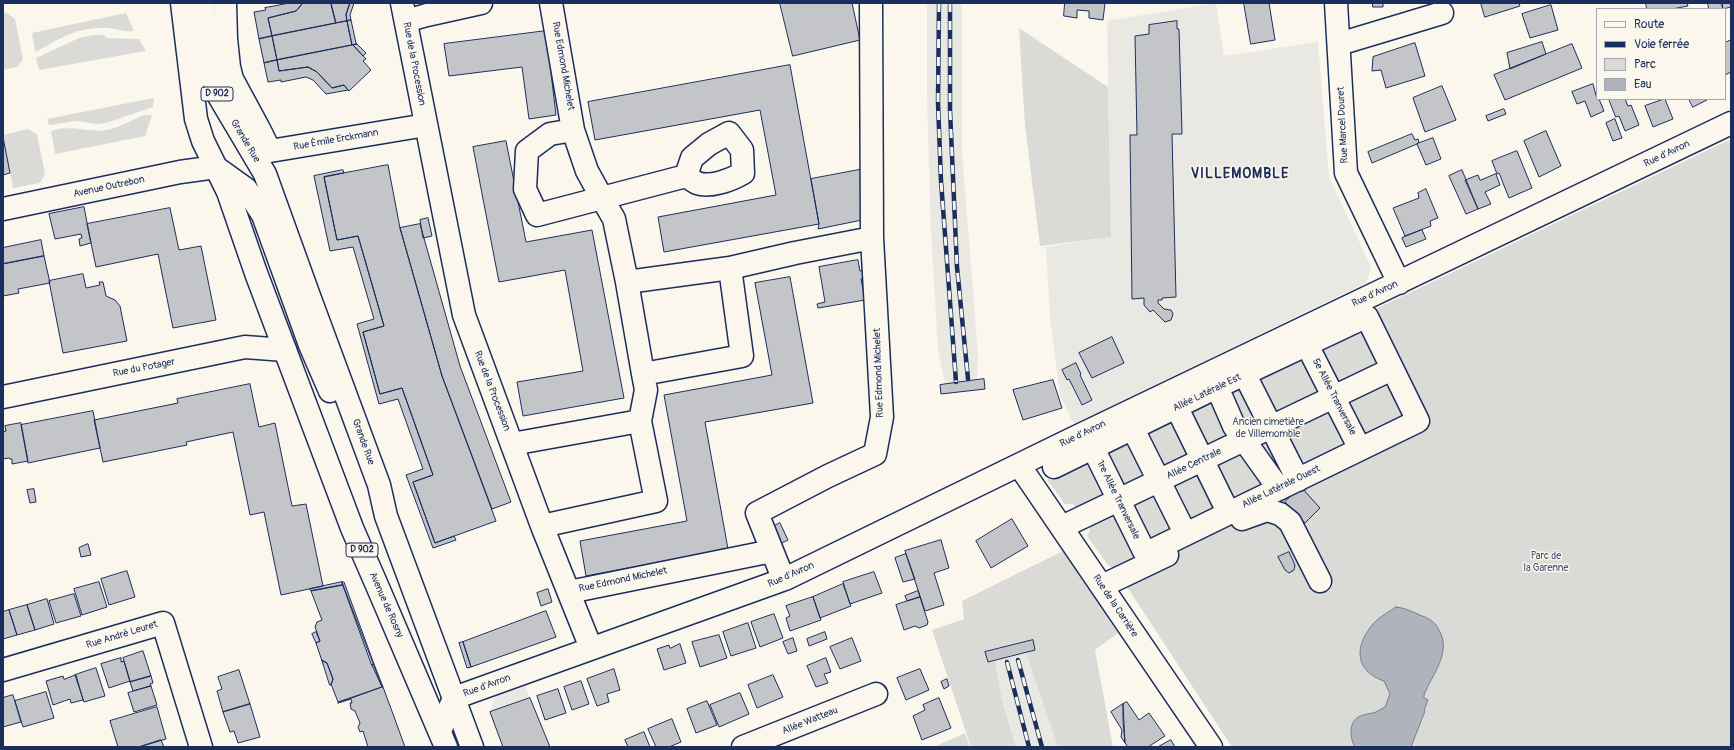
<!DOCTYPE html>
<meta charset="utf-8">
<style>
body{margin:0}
#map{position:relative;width:1734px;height:750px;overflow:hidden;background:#fbf7ec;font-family:Pangolin,sans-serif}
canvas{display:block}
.frame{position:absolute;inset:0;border:4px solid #1b2f5e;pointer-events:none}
.legend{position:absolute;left:1596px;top:8px;width:130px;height:92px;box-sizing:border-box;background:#fbf7ec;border:1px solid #a1a7b3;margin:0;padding:5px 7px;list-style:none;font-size:12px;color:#1b2f5e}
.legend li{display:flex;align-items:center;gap:8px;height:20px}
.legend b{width:20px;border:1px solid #a1a7b3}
</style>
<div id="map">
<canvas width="1734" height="750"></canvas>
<div class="frame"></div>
<ul class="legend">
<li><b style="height:5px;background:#fbf7ec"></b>Route</li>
<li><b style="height:5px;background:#1b2f5e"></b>Voie ferrée</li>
<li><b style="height:11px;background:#dadad7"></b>Parc</li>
<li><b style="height:11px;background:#afb3bb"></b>Eau</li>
</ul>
</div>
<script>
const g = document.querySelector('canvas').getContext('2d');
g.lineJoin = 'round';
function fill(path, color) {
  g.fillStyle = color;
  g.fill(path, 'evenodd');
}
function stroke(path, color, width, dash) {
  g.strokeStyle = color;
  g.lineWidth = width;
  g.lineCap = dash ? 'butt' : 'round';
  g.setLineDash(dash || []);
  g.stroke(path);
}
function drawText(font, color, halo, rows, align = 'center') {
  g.font = font + ' Pangolin,sans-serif';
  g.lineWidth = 3;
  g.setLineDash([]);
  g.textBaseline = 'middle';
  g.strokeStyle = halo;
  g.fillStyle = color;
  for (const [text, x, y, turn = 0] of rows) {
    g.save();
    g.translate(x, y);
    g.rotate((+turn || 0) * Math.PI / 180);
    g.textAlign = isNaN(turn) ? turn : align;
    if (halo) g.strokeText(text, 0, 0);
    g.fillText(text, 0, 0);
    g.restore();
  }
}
const built = new Path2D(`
 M927,3H962V151L978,355L977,380L945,384L938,350L931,232L927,98Z
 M1216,3L1224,56L1318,42L1329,177L1371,267L1366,283L1074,424L1060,396L1050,317L1046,247L1111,237L1107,21Z
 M1026,652L1039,687L1058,747H1016L1002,700L995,661Z
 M525,686L550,747H503L490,712L495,696Z`);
const green = new Path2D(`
 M7,13L15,19L23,59L17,67L3,70V14Z
 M126,13L134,31C120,32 111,27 100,28C71,29 59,40 35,52L32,33Z
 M1019,28L1108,87L1111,237L1040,246L1025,125Z
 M93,35H104L106,38L139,39L146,51L39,70L36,58L79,38Z
 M154,98L153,107L106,123L97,124L76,121L49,125L47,119Z
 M144,115H152L145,136L55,154L51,131C70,124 88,133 106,130C120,128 131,120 144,115Z
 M28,129L37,134L45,174L40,183L13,188L3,135Z
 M1729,140L1731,144V747H1232L1116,570L1108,565L1087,536L1090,530L1088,522L1073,504H1065L1048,481L1051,466L1223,382Z
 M1063,551L1118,633L1095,650L1113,747H1058L1026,652L1035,650L1033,641L985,652L988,662L995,661L1002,700L1016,747H971L932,630L964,619L962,601Z
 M965,733L970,747H934Z`);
const water = new Path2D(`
 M1396,607C1406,608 1413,612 1422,616C1431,619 1436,623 1440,632C1451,653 1432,675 1424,695V698L1428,700L1424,710L1425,711L1411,747H1355C1352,742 1351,737 1351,731C1352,716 1362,715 1373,713C1377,712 1381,709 1385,707L1390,694L1384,681C1354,671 1354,645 1374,623C1379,617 1389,612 1396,607Z`);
const building = new Path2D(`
 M290,3H303L296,11L268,18L272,36L259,39L254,12L266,10L265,8Z
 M303,3H331L336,23L272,36L268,18L296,11Z
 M331,3H350L346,15L347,21L336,23Z
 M350,3H354L350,15L351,20L347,21L346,15Z
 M780,3H852L860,40L793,56Z
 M1065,3H1105L1103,20L1089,18V11L1077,10V18L1064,16Z
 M1244,3H1269L1275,40L1251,44Z
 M1373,3H1383V7H1373Z
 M1481,3H1519L1520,6L1485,17Z
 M1646,3H1687L1688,6L1672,9H1647Z
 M1708,3H1722L1723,9H1709Z
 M1722,3H1731V7L1723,9Z
 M1551,5L1558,30L1530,38L1522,14Z
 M351,20L356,43L357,44L352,45L347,21Z
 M347,21L352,45L277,60L272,36Z
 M1177,21V29H1179L1182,134H1172L1176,297L1162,298V300H1158V303L1164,309L1171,310L1173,314L1171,320L1165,322L1153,310L1150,312L1144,305V298L1132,299L1130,135H1137L1135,36L1149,34V25Z
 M546,31L556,115L529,119L522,67L449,76L444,44Z
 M272,36L277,60L264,63L259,39Z
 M1731,40V72L1725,75V43Z
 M1542,42L1546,54L1510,69L1507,53Z
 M1415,43L1425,76L1386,88L1381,70L1372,71L1373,57Z
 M357,44L366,53L363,56L353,45Z
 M1572,44L1582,68L1505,100L1494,75Z
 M353,45L366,59L363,61L371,70L349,91L344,85L332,88L317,72L308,67L279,71L277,60Z
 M277,60L279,71L308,67L317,72L332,88L344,85L348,90L326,94L313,80L306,77L281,82V80L268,82L264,63Z
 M790,65L819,224L664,252L658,217L776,195L760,110L595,140L588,102Z
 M1593,84L1597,99H1599L1604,111L1591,117L1585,101L1577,104L1572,92Z
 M1442,86L1456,120L1425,132L1413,98Z
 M1609,99H1625L1628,106L1631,105L1639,125L1625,131L1619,116L1616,117Z
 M1665,99L1673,119L1653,127L1645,106Z
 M1689,99H1707V100L1693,107Z
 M1504,109L1506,114L1488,121L1486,116Z
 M1615,119L1622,138L1613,141L1606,123Z
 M1546,131L1561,166L1539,177L1524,141Z
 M1412,134L1415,140L1418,139L1419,142L1417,144L1372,163L1368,152Z
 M3,137L10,173L3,175Z
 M1433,138L1441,159L1426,165L1417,144Z
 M506,141L526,242L592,230L624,398L523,416L517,382L583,371L565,270L499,282L473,147Z
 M1517,151L1532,188L1509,198L1499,173L1497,174L1492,161Z
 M388,165L400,228L442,376L496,521L435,543L413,482L433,475L402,388L380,394L363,332L384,326L358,236L337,240L324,177Z
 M864,169L862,220L818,229L819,224L811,179Z
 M343,170L344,173L324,177L337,240L358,236L384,326L363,332L380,394L402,388L433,475L413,482L435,543L454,536L456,540L433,548L406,475L423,469L398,399L379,404L357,324L374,319L353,247L330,251L314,176Z
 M1462,170L1478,209L1466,214L1449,176Z
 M1496,174L1500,185L1485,192L1491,204L1478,209L1465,180L1478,175L1480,180Z
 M1426,189L1438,218L1430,221L1431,226L1405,236L1393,208L1419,198L1418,193Z
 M84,207L91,243L80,246L79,239L82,238L81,234L55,239L49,214Z
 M170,208L179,250L201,246L216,320L173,328L158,254L96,267L87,224Z
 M428,218L432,236L423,238L420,220Z
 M420,224L460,366L511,502L492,509L442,376L400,228Z
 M1422,230L1426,239L1406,247L1402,238Z
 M41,240L44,256L3,264V248Z
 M44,256L50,283L18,289L19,293L3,296V264Z
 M858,260L860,271L865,270L866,278L861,279L865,300L818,308L817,304L825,302L819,267Z
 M83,274L86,288L100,285L99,282H103L106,296L115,300L120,306L127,341L63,353L49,281Z
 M790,277L813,403L705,422L728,549L586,576L580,541L687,521L664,395L772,375L755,283Z
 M1112,337L1124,363L1092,378L1079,353Z
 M1076,363L1081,374L1080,375L1092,400L1082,405L1069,379L1067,380L1062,370Z
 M984,379L985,389L941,394L940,385Z
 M1053,380L1062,408L1023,420L1013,390Z
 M250,384L259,427L275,423L292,506L306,504L323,586L281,595L264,512L250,515L233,432L186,442L187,445L103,462L94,420L178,403L177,399Z
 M93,411L100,448L28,463L21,425Z
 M21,423L28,461L12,464V459H10L9,458L3,459V432L6,431L5,426Z
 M1301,487L1320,508L1305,523L1285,502Z
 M34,489L36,502L30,503L27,490Z
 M1012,519L1028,546L991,568L976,541Z
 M780,523L788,540L778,545L770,528Z
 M941,540L949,568L934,573L944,605L925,611L905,551Z
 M88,544L91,555L81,557L79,548Z
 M1289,552L1295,565L1294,570L1289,573L1285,570L1278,557Z
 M906,554L915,579L903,582L895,558Z
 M127,571L135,597L109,605L101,579Z
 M874,572L882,593L850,604L843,582Z
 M99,582L107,607L82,615L74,589Z
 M342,582L343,585L311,591L310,589Z
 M342,582H344L374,664L372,665Z
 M843,584L851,606L820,618L813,597Z
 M343,585L382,687L338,702L331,684L333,679L327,663L322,661L316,643L320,641L315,627L317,622L322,620L311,591Z
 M548,589L552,602L541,606L537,593Z
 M918,591L920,597L907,601L905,596Z
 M74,594L81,616L56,623L49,601Z
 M813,597L821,620L790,631L786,618L790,616L786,606Z
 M920,597L928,622L927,625L919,628L915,626L904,630L896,605Z
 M47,599L54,624L35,630L27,605Z
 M27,605L35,630L17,635L9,610Z
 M9,610L17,635L3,639V612Z
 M546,611L556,637L471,667L463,642Z
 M774,614L783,638L760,647L751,622Z
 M748,623L756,648L731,656L723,632Z
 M316,632L320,641L316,643L312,634Z
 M825,632L827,639L809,646L807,639Z
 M719,635L727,658L700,667L692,642Z
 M793,638L797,651L788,654L783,642Z
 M852,638L861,661L840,669L830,647Z
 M1033,640L1035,650L988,662L985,652Z
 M463,642L471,667L467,668L459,643Z
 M680,644L686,663L664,670L657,649L669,645L670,648Z
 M143,651L151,676L130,682L123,658Z
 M121,658V662L124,661L130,681L109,688L101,664Z
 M826,658L831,672L824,674L828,683L816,687L807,666Z
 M322,660L327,663L333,679L331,685H330Z
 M374,664L383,687H382L372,665Z
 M96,668L105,696L84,702L75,675Z
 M614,669L620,690L607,694L609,702L597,706L587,679Z
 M920,669L929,690L906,700L897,678Z
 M239,670L250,704L223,712L217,691L222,689L218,677Z
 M76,675L83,700L71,703L70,699L53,705L46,681L63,676L64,679Z
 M773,675L783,697L757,708L748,685Z
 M151,676L153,683L150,684L151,686L133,691L130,682Z
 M947,679L949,686L944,689L941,682Z
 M581,681L589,704L572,710L564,687Z
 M151,686L157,705L134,712L128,693Z
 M383,687L393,714L405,747H368L363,731L360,732L358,727L360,723L355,711L351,709L350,703H352L351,699L338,703Z
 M558,689L566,713L545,720L537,696Z
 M46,692L54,718L23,727L15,701Z
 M740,693L749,714L719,727L710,705Z
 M13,695L21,722L3,727V698Z
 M530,698L550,747H503L490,712Z
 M939,698L951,728L922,740L913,716L925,710L923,705Z
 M707,701L717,725L696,733L687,709Z
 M1127,702L1139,720L1149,713L1165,736L1148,747H1128L1125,743L1123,704Z
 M250,704L260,737L238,743L234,731L230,732L223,712Z
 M1123,704V721L1125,743L1121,737L1122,730L1111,712Z
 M157,707L166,739L139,747H118L110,721Z
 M672,719L681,742L669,747H656L648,729Z
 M644,732L650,747H628L625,740Z
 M161,740L164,747H139Z
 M1171,740L1175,747H1158Z`);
const minor = new Path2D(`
 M225,3L226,39L229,67L232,79L259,129L270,151
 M402,3L464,315L542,526L591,648
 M871,3L872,238
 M1336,3L1346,173L1399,283
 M409,20L427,15L481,3
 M1339,44L1442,13
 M573,130L587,171L602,198L686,176C689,178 693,181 697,183C710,188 731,180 743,173L742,150L729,133L709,144L692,158L686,176
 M270,151L426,125
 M730,268L795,253L872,238L882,417L875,454L828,476L757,513L779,568L785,579
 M627,282L643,374
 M1307,345L1360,449
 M1245,375L1298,480
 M1217,387L1234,426L1279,489
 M3,397L245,347L285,350
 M1177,408L1228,512
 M1133,429L1185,533
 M512,444L640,421
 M1093,448L1144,551L1147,553L1418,421L1367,317
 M1019,465L1211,747
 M1054,467L1217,387L1361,319
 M1242,519L1267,510L1280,514L1290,522L1320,581
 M542,526L656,501L640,421L646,390L643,374L742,356L730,268L627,282L614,219L602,198L537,215L525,189L527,151L550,134L573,130L551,3
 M1062,527L1392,369
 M1102,586L1167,555
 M569,592L772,551
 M3,670L163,623L201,747
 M440,731L454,698L785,579L1072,439L1731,123
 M743,747L876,694`);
const major = new Path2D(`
 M182,3L196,119L203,141L228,192L256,273L352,528L379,590L446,747
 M203,3L208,63L217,93L265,174L309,296L379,485L386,516L472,747
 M218,169L246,189L263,215L310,345L330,391
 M3,209L180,172L216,167`);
const rail = new Path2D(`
 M939,3L938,103L941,181L956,382
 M950,3V110L957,267L968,379
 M1018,660L1042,747
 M1007,662L1029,747`);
const shields = [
 [217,94,32],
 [362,550,32]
];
const shieldNames = [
 ["D 902",217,94],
 ["D 902",362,550]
];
const streetNames = [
 ["Rue de la Procession",414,64,79],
 ["Rue Edmond Michelet",563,66,80],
 ["Rue Marcel Douret",1343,125,-93],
 ["Rue Émile Erckmann",336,140,-10],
 ["Grande Rue",245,141,59],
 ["Rue d'Avron",1667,154,-26],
 ["Avenue Outrebon",109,187,-12],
 ["Rue d'Avron",1375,294,-25],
 ["Rue du Potager",144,368,-11],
 ["Rue Edmond Michelet",879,373,-92],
 ["Rue de la Procession",492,391,69],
 ["Allée Latérale Est",1207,393,-26],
 ["5e Allée Tranversale",1334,397,63],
 ["Rue d'Avron",1083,434,-26],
 ["Grande Rue",363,442,70],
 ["Allée Centrale",1194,464,-26],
 ["Allée Latérale Ouest",1281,487,-26],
 ["1re Allée Tranversale",1118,500,64],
 ["Rue d'Avron",791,575,-24],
 ["Rue Edmond Michelet",623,580,-12],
 ["Avenue de Rosny",386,605,66],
 ["Rue de la Carrière",1115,606,56],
 ["Rue André Leuret",122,635,-17],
 ["Rue d'Avron",487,686,-20],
 ["Allée Watteau",810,721,-22]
];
const parkNames = [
 ["Ancien cimetière",1268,422],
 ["de Villemomble",1268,434],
 ["Parc de",1546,556],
 ["la Garenne",1546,568]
];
const districtNames = [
 ["VILLEMOMBLE",1240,174]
];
fill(built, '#eae8e2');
fill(green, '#dadad7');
fill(water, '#afb3bb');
stroke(water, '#747e96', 1);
fill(building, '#c3c5c9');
stroke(building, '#1b2f5e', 1);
stroke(minor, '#1b2f5e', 25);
stroke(major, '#1b2f5e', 25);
stroke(minor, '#fbf7ec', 22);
stroke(major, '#fbf7ec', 22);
stroke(rail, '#1b2f5e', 4.5);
stroke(rail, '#fbf7ec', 3, [9]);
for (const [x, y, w] of shields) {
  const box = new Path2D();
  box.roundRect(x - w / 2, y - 7, w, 14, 3);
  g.fillStyle = '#fbf7ec';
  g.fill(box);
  stroke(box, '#1b2f5e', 1);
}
drawText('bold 9px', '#1b2f5e', null, shieldNames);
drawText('10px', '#1b2f5e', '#fbf7ec', streetNames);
drawText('10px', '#415176', '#fbf7ec', parkNames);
g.letterSpacing = '1px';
drawText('bold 14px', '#1b2f5e', '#fbf7ec', districtNames);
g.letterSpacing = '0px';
</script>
